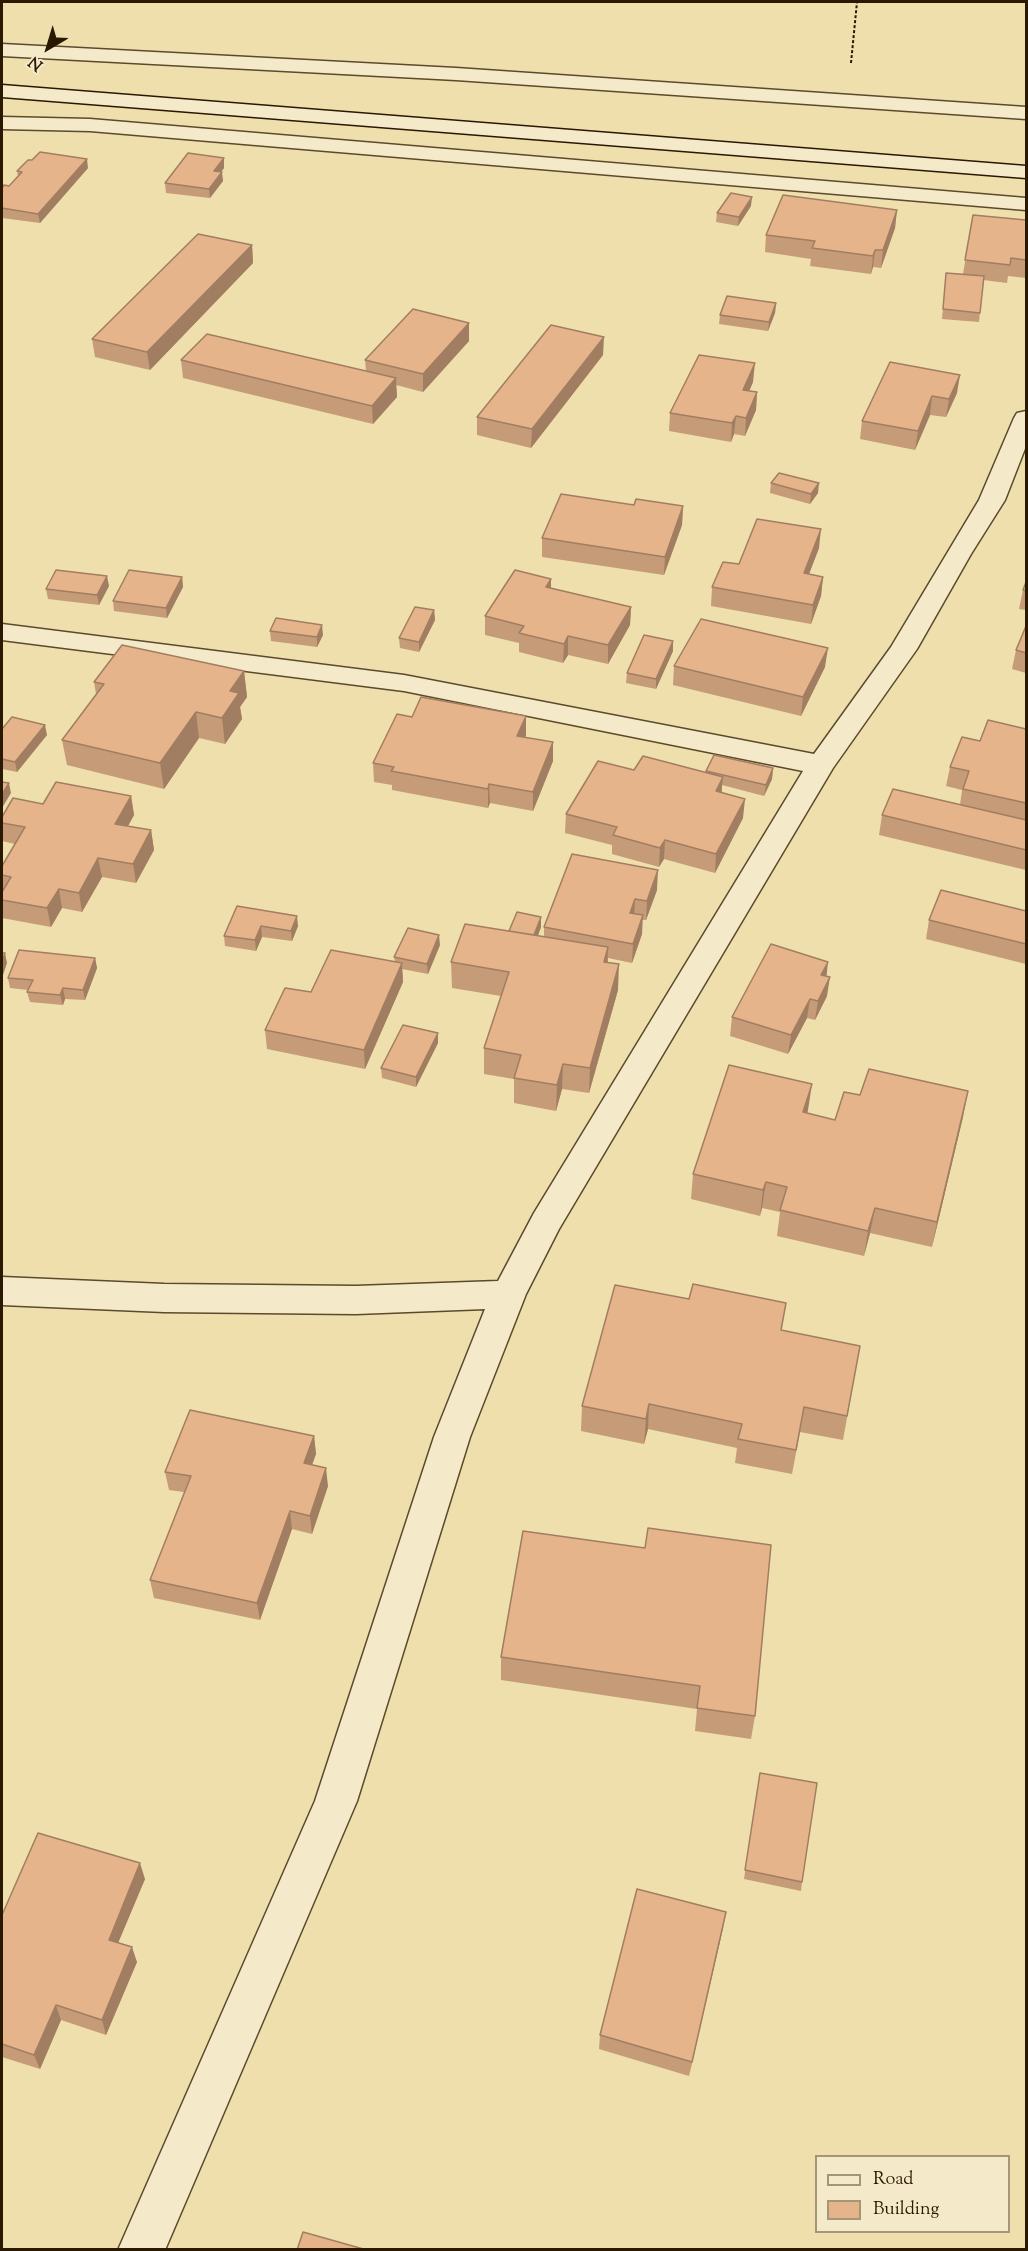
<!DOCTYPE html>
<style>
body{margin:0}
#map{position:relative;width:1028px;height:2251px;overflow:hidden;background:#eedfad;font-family:"Sorts Mill Goudy",serif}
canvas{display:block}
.frame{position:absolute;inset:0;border:3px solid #2a1800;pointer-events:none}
.legend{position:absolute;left:815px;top:2155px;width:195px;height:78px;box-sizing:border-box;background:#f4eaca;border:2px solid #a39679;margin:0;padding:8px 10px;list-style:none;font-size:18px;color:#2a1800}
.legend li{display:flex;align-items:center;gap:12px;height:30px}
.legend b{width:30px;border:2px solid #a39679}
.north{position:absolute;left:18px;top:18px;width:60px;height:60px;-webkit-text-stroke:4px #f4eaca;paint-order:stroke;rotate:218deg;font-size:16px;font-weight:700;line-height:24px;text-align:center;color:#2a1800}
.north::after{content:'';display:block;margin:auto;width:21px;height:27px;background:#2a1800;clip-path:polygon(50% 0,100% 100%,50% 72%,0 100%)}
</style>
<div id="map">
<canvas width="1028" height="2251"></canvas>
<div class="frame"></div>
<ul class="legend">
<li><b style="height:8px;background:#f4eaca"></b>Road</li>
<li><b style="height:16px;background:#e6b48b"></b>Building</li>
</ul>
<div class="north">N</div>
</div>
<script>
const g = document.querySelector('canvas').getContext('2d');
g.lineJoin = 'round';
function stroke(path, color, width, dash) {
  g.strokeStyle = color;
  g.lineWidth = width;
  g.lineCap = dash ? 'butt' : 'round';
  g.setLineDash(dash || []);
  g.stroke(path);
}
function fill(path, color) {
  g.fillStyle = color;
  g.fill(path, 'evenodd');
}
const path = new Path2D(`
 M851,63L857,2`);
const minor = new Path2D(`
 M2,44L456,68L1026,107V119L456,80L2,56Z
 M2,117L90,119L1026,198V210L90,131L2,129Z
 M1026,411V446L1005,500L971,554L917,649L833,768L559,1229L526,1294L470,1437L357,1801L165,2250H118L315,1801L434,1437L485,1309L356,1314L164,1312L2,1305V1277L164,1284L356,1286L498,1281L534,1213L803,771L404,691L2,640V624L404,675L814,754L891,647L979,500L1014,418L1017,413Z`);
const secondary = new Path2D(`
 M2,85L1026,166V178L2,97Z`);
const wall = new Path2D(`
 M224,158V168L221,172L223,181L210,198L166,193L165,183Z
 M32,160L88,168L40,223L2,218V188L9,186L18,177L17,171Z
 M751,206L738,226L716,222L717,213Z
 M897,210L895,228L881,268L873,267L871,274L810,266L811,259L765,252L766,235Z
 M973,215L1026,220V278L1008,276L1007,283L983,280L979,322L942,319L946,273L963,274Z
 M252,245L253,263L150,370L95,357L92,339Z
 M776,303L775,313L768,331L719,324L720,315Z
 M469,341L423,392L396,385L397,397L373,424L183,378L181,360L366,371L365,360Z
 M603,355L531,448L477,435V417Z
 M890,362L957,393L946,417L930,415L915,450L860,439L862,421Z
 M753,382L749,391L757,392L756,410L745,436L734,434L731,442L669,431L670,413Z
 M771,483L818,493L810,504L770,493Z
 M634,505L683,506L682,525L664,575L542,557V538Z
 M819,548L809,574L823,577L821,596L811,624L711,606L712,587L739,564Z
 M182,577L183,587L167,618L114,611L113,601Z
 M551,579V588L631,607L630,625L608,664L568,655L563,663L519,652V643L485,635V616Z
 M1026,582V610L1019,609L1023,590Z
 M109,586L99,605L48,599L46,589Z
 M434,610L435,620L419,652L400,648L399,638Z
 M1026,626V673L1012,669L1016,650Z
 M270,631L323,635L317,647L271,641Z
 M673,651L656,689L626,683L627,673Z
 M674,666L825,667L801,716L673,685Z
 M244,671L247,697L240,707L242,719L225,744L199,738L164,789L67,765L62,740L96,694L94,682Z
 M526,716V735L525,737L553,761L533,811L490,803L488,808L392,790V785L374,782L373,763L412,717Z
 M2,729L47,735L17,772L2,769Z
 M1026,729V870L879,835L882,815L960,805L962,790L946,786L950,767L980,741Z
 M773,768L772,779L764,796L722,785V793L743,818L715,873L664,859L659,867L612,854V845L565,833L566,814L634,770L706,773V771Z
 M131,796L134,815L128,826L151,830L154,850L136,883L102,877L82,912L62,908L51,927L2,918V866L15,844L2,841V817L43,804Z
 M657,890L646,920H642V934L632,963L608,958V962L618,990L589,1093L562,1089L556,1111L514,1103V1079L484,1074V1048L501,996L452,988L451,962L509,931L541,927L538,936L544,937V927Z
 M237,906L298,926L292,941L262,937L256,951L225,946L224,936Z
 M1026,911V964L926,939L929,920Z
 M440,945L428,974L402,969L403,982L365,1069L267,1049L265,1030L395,962L394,957Z
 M95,958L97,968L85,1000L65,999L63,1005L30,1002L27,992L28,990L10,988L8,978Z
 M826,976L827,996L815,1020L807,1018L788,1054L730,1036L732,1017Z
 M438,1033V1043L416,1087L382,1078L381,1068Z
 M808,1110L807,1114L835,1120L963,1117L932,1247L870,1233L864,1256L777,1236L780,1212L762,1208L760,1216L691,1199L693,1174Z
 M782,1331L860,1346L843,1440L800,1432L792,1474L735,1463L737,1448L648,1429L644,1444L581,1431L582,1406Z
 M314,1436L316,1454L312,1465L328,1486L312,1534L292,1529L260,1620L154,1598L150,1580L184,1492L169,1490L165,1472Z
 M523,1531L755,1716L751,1739L695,1731L697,1709L501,1680V1657Z
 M760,1773L802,1882L801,1891L744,1879Z
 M145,1879L118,1943L137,1962L106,2035L61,2020L40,2069L2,2057V1915Z
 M723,1928L689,2076L599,2049L600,2035Z`);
const shadedWall = new Path2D(`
 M224,158V168L215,180L214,171Z
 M87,159L88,168L40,223L38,214Z
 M222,172L223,181L210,198L209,189Z
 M752,197L751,206L738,226L739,217Z
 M897,210L895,228L881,268L883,250Z
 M252,245L253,263L150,370L147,352Z
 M875,250L873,267L871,274L873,256Z
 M776,303L775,313L768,331L769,322Z
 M469,323V341L423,392V374Z
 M604,337L603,355L531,448L532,429Z
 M755,363L753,382L742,408L743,390Z
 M960,375L957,393L946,417L949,399Z
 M396,378L397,397L373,424L372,406Z
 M757,392L756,410L745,436L746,418Z
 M932,396L930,415L915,450L918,431Z
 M736,416L734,434L731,442L732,423Z
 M819,483L818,493L810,504L811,494Z
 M683,506L682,525L664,575L665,557Z
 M821,529L819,548L802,592L804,573Z
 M107,576L109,586L99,605L97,595Z
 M182,577L183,587L167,618L166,608Z
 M823,577L821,596L811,624L813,605Z
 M551,579V598L546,587Z
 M631,607L630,625L608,664V645Z
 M434,610L435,620L419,652V642Z
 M322,625L323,635L317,647V637Z
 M568,636V655L563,663L564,644Z
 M673,641V651L656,689V679Z
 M828,648L825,667L801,716L803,697Z
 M244,671L247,697L240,707L242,719L225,744L222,718L230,691Z
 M196,712L199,738L164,789L160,763Z
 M526,716V735L517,755V736Z
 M45,725L47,735L17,772L15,762Z
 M553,742V761L533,811V792Z
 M773,768L772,779L764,796L766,785Z
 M723,777L721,796L716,791Z
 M9,783L11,793L2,808V794Z
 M489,784L490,803L488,808V789Z
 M131,796L134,815L118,844L115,824Z
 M745,799L743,818L715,873L716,854Z
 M151,830L154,850L136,883L133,864Z
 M665,840L664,859L659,867L660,848Z
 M98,858L102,877L82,912L79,893Z
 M658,870L657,890L646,920L647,901Z
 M59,889L62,908L51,927L47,908Z
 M635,899L634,918L630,913Z
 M643,915L642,934L632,963L633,944Z
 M297,916L298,926L292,941L291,931Z
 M541,917V927L531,954V944Z
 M261,926L262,937L256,951L255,940Z
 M439,935L440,945L428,974L427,964Z
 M608,947L607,973L604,962Z
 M5,953L7,963L2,978V962Z
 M95,958L97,968L85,1000L83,990Z
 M828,962L826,981L821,975Z
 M402,963L403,982L365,1069L364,1050Z
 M619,964L618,990L589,1093L590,1068Z
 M830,977L827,996L815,1020L818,1001Z
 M63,988L65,999L63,1005L60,995Z
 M810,999L807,1018L788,1054L791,1035Z
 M438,1033V1043L416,1087V1077Z
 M563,1064L562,1089L556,1111L557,1085Z
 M812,1084L808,1110L799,1138L803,1112Z
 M968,1091L963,1117L932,1247L937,1222Z
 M766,1182L762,1208L760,1216L763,1190Z
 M875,1208L870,1233L864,1256L868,1231Z
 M649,1404L648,1429L644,1444L646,1419Z
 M314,1436L316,1454L306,1481L304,1463Z
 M326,1468L328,1486L312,1534L310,1516Z
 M290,1511L292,1529L260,1620L257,1603Z
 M140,1863L145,1879L113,1955L109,1940Z
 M726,1912L723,1928L689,2076L692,2062Z
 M132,1947L137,1962L106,2035L102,2020Z
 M56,2005L61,2020L40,2069L34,2055Z`);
const building = new Path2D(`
 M40,152L87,159L38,214L2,208V188L4,185L9,186L22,172L17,171L28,160H32Z
 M188,153L224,158L214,171L222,172L209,189L165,183Z
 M731,193L752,197L739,217L717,213Z
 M783,195L897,210L883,250H875L873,256L812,248L815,241L766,235Z
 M973,215L1026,220V260L1011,258L1010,265L965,260Z
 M198,234L252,245L147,352L92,339Z
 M946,273L984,276L980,313L943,309Z
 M727,296L776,303L769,322L720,315Z
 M413,309L469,323L423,374L365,360Z
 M551,325L604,337L532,429L477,417Z
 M207,334L396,378L372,406L181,360Z
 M699,355L755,363L743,390L757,392L746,418L736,416L732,423L670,413Z
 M890,362L960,375L949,399L932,396L918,431L862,421Z
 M779,473L819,483L811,494L771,483Z
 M561,494L634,505L636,499L683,506L665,557L542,538Z
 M757,519L821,529L804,573L823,577L813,605L712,587L723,562L739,564Z
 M56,570L107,576L97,595L46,589Z
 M129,570L182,577L166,608L113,601Z
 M515,570L551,579L546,587L631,607L608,645L568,636L564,644L519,633L524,626L485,616Z
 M1026,582V591L1023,590Z
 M415,607L434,610L419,642L399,638Z
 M276,618L322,625L317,637L270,631Z
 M701,619L828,648L803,697L674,666Z
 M1026,626V653L1016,650Z
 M644,635L673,641L656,679L627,673Z
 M122,645L244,671L230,691L239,693L222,718L196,712L160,763L62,740L104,684L94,682Z
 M421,697L526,716L517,736L553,742L533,792L489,784L488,789L391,771L394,767L373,763L397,714L412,717Z
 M12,717L45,725L15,762L2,759V729Z
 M988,720L1026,729V803L963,789L969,771L950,767L962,737L980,741Z
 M714,755L773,768L766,785L706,771Z
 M643,756L723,777L716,791L745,799L716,854L665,840L660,848L613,835L617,827L566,814L598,761L634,770Z
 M2,782L9,783L2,794Z
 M56,782L131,796L115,824L151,830L133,864L98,858L79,893L59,889L47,908L2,900V892L11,877L2,875V866L25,827L2,823V817L13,798L43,804Z
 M893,789L1026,820V850L882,815Z
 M572,854L658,870L647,901L635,899L630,913L643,915L633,944L544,927Z
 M941,890L1026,911V944L929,920Z
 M237,906L297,916L291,931L261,926L255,940L224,936Z
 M517,912L541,917L534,935L509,931Z
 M465,924L608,947L604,962L619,964L590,1068L563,1064L557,1085L514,1078L521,1055L484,1048L509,972L451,962Z
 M408,928L439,935L427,964L394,957Z
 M771,944L828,962L821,975L830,977L818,1001L810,999L791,1035L732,1017Z
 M19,950L95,958L83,990L63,988L60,995L27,992L33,980L8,978Z
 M331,950L402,963L364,1050L265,1030L285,988L311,992Z
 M2,953H5L2,962Z
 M403,1025L438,1033L416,1077L381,1068Z
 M729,1065L812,1084L803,1112L835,1120L844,1092L860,1095L869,1069L968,1091L937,1222L875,1208L868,1231L780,1210L787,1187L766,1182L763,1190L693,1174Z
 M693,1284L786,1303L781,1330L860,1346L847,1416L804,1407L796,1450L738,1439L742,1424L649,1404L646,1419L582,1406L615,1285L689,1299Z
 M190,1410L314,1436L304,1463L326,1468L310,1516L290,1511L257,1603L150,1580L191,1476L165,1472Z
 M648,1528L771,1545L755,1716L697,1708L700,1686L501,1657L523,1531L645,1548Z
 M760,1773L817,1783L802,1882L745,1870Z
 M38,1833L140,1863L109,1940L132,1947L102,2020L56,2005L34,2055L2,2044V1915Z
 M637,1889L726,1912L692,2062L600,2035Z
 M303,2232L367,2250H297Z`);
stroke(minor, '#5b4a2b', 3);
stroke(secondary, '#2a1800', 3);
stroke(path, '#2a1800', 2, [3, 2]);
fill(minor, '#f4eaca');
fill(secondary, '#f4eaca');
fill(wall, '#c69b78');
fill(shadedWall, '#a17e61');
fill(building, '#e6b48b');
stroke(building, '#a17e61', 1.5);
</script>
